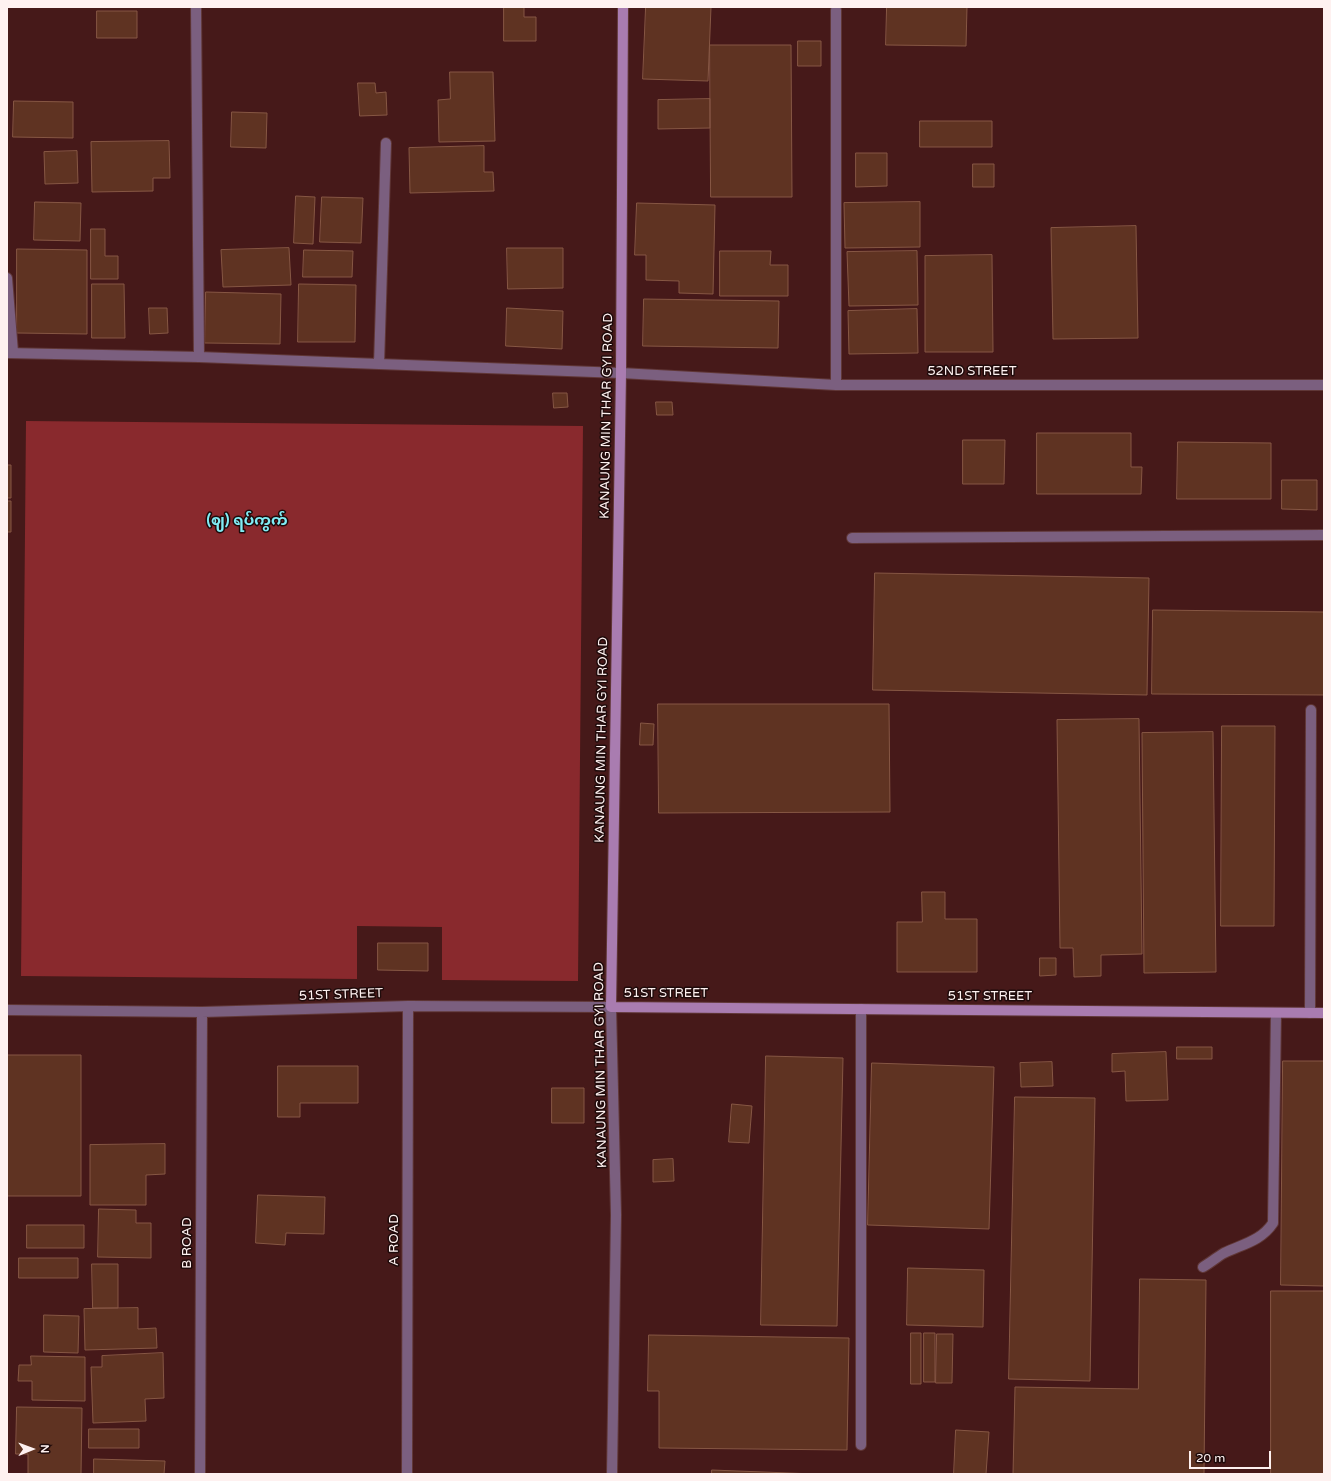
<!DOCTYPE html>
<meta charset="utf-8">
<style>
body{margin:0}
#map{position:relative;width:1331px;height:1481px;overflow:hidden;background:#461919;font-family:"Varela Round",sans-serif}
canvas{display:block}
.frame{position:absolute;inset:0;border:8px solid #fef1f0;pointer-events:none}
.north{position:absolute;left:12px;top:1429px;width:40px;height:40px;-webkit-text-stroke:3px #1f0b0b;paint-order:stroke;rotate:89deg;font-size:11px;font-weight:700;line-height:16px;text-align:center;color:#fef1f0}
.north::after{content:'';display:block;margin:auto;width:14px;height:18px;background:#fef1f0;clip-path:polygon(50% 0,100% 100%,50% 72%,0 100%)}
.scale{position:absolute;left:1189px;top:1451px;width:82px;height:18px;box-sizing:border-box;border:2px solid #fef1f0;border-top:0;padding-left:5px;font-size:12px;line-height:14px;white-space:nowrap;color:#fef1f0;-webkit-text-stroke:3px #1f0b0b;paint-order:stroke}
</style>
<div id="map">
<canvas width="1331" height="1481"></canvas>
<div class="frame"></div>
<div class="north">N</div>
<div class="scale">20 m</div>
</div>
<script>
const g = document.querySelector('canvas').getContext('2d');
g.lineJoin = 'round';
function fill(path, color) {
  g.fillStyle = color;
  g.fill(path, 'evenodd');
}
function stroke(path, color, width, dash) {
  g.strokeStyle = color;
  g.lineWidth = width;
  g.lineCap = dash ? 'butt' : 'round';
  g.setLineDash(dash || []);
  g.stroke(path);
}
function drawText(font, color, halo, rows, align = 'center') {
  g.font = font + ' "Varela Round","Noto Sans Myanmar",sans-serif';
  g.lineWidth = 3;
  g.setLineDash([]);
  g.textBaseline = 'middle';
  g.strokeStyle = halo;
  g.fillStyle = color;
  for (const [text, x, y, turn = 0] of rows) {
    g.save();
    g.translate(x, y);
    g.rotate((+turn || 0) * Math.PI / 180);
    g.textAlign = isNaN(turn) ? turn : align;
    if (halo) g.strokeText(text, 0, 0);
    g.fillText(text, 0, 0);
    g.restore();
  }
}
const green = new Path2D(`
 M26,421L583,426L578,981L442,980V927L357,926V979L21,976Z`);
const building = new Path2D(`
 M504,7H524V17H536V41H504Z
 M646,7H711L708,81L643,79Z
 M887,7H967L966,46L886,45Z
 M97,11H137V38H97Z
 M798,41H821V66H798Z
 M710,45H791L792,197H711Z
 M450,72H493L495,141L439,142L438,100L450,99Z
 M358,83H375L376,93L386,92L387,115L360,116Z
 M710,99V128L658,129V100Z
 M14,101L73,102V138L13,137Z
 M232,112L267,113L266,148L231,147Z
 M920,121H992V147H920Z
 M169,141L170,178H153V191L92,192L91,142Z
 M484,146V172H493L494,191L410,193L409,148Z
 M77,151L78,183L45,184L44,152Z
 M856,153H887V186L856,187Z
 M973,164H994V187H973Z
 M296,196L315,197L313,244L294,243Z
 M322,197L363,198L361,243L320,242Z
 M35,202L81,203L80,241L34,240Z
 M920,202V247L845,248L844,203Z
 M637,203L715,205L713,294L679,293V281L646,280V255H635Z
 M1136,226L1138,338L1053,339L1051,228Z
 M91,229H105V256H118V279H91Z
 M289,248L291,285L223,287L221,250Z
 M507,248H563V288L508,289Z
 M17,249L87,250V334L17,333Z
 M304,250L353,251L352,277H303Z
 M720,251H771L770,265H788V296H720Z
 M917,251L918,305L849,306L847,252Z
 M992,255L993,352H925V256Z
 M92,284H124L125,338H92Z
 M299,284L356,285L355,342H298Z
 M206,292L281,294L280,344L205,343Z
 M644,299L779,301L778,348L643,346Z
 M149,308H167L168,333L150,334Z
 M507,308L563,311L562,349L506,346Z
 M917,309L918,353L849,354L848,311Z
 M553,393H567L568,407L554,408Z
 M656,402H672L673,415H657Z
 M1037,433H1131V467H1142L1141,494H1037Z
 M963,440H1005L1004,484H963Z
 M1178,442L1271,443V499H1177Z
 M7,465H11V498H7Z
 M1282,480H1317V510L1282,509Z
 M7,501H11V532H7Z
 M875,573L1149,578L1147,695L873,690Z
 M1153,610L1324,612V695L1152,694Z
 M658,704H889L890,812L659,813Z
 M1139,719L1142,954L1101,955V976L1074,977L1073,948H1060L1057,720Z
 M641,723L654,724L653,745H640Z
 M1222,726H1275L1274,926H1221Z
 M1213,732L1216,972L1144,973L1142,733Z
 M922,892H945V919H977V972H897V922H922Z
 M378,943H428V971L378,970Z
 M1040,958H1056V975L1040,976Z
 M1177,1047H1212V1059H1177Z
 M1166,1052L1168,1100L1126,1101L1125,1071L1112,1072V1054Z
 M7,1055H81V1196H7Z
 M766,1056L843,1058L837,1326L761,1325Z
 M1283,1061H1324V1286L1281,1285Z
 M1052,1062L1053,1086L1021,1087L1020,1063Z
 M872,1063L994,1067L989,1229L868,1225Z
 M278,1066H358V1103H300V1117H278Z
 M552,1088H584V1123H552Z
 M1015,1097L1095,1098L1090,1381L1009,1379Z
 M732,1104L752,1106L749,1143L729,1142Z
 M165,1144V1174L146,1175V1205H90V1145Z
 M673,1159L674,1181L653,1182V1160Z
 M258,1195L325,1197L324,1234L286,1233L285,1245L256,1243Z
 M99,1209L136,1210V1223H151V1258L98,1257Z
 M27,1225H84V1248H27Z
 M19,1258H78V1278H19Z
 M92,1264H118V1308H93Z
 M908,1268L984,1270L983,1327L907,1325Z
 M1140,1279L1206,1280L1204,1474H1013L1015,1387L1138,1389Z
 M1271,1291H1324V1474H1271Z
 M138,1308V1329L156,1328L157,1348L85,1350L84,1309Z
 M44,1315L79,1316L78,1353L44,1352Z
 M911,1333H921V1384H911Z
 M924,1333H935V1382H924Z
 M937,1334H953L952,1383H936Z
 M649,1335L849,1338L847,1450L659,1448V1391H648Z
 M163,1353L164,1398L145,1399L146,1421L93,1423L91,1367H102V1356Z
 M31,1356L85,1357V1401L32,1400V1381H18L19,1365H31Z
 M17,1407L82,1408L81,1474H28V1454H16Z
 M89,1429H139V1448H89Z
 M956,1430L989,1432L986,1474H954Z
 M94,1459L165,1461L164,1474H94Z
 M712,1470L815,1474H712Z`);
const lane = new Path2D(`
 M852,538L1324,535
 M861,1009V1445
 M1310,1013L1311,710
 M1203,1267C1210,1263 1217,1257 1224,1253C1243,1244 1261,1241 1273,1223L1276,1013`);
const street = new Path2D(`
 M196,7L199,357
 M836,10V385
 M7,278L13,352
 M7,353L199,357L379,364L621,373L836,385H1324
 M379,364L386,143
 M7,1010L202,1012L408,1006L611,1007L616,1215L612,1474
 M200,1474L202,1012
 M407,1474L408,1006`);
const secondary = new Path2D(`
 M623,7L621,373L611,1007L1324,1013`);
const streetNames = [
 ["52ND STREET",972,372],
 ["KANAUNG MIN THAR GYI ROAD",607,416,-89],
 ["KANAUNG MIN THAR GYI ROAD",602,740,-89],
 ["51ST STREET",666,994],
 ["51ST STREET",341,995,-2],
 ["51ST STREET",990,997],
 ["KANAUNG MIN THAR GYI ROAD",601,1065,-91],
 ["A ROAD",395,1240,-90],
 ["B ROAD",188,1243,-90]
];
const quarterNames = [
 ["(ဈ) ရပ်ကွက်",247,521]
];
fill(green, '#89292d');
fill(building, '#5f3322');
stroke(building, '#865744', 1);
stroke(lane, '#603737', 12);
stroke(street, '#603737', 12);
stroke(secondary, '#603737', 12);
stroke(lane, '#7b5f7f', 10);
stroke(street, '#7b5f7f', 10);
stroke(secondary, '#a97cb0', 10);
drawText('13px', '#fef1f0', '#1f0b0b', streetNames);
drawText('bold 15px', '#81edf5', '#1f0b0b', quarterNames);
</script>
